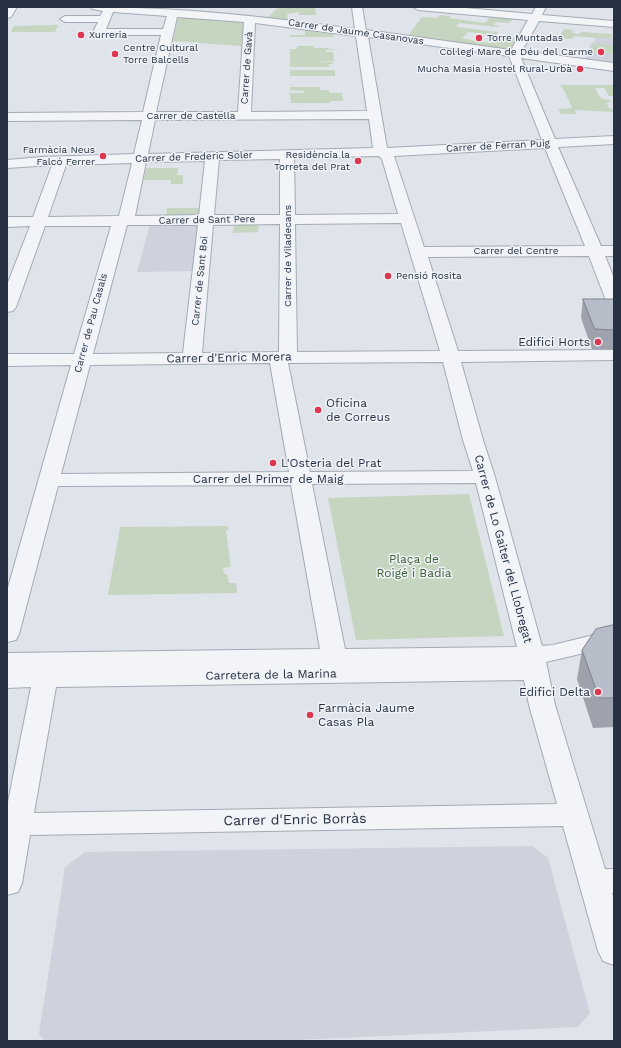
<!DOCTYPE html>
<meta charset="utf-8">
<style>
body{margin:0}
#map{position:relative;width:621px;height:1048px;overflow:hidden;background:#dfe3ea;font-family:"Work Sans",sans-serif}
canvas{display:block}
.frame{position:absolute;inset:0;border:8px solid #263143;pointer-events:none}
</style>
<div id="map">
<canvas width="621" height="1048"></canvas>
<div class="frame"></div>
</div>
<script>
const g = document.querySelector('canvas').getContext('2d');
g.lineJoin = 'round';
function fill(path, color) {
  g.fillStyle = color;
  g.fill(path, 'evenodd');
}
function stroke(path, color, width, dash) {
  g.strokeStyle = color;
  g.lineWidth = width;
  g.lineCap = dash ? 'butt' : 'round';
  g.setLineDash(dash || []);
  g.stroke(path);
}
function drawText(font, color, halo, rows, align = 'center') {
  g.font = font + ' "Work Sans",sans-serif';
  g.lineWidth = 3;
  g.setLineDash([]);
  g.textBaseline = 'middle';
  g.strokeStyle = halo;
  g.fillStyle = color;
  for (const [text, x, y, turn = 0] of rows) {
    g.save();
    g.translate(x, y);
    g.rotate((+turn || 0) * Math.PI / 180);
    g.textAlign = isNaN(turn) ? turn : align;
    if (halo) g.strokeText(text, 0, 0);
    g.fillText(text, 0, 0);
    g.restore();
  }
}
const built = new Path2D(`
 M612,37H614V65L584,61L591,43H593L596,38L610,39Z
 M194,223L200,226L195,271L137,272L150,224Z
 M532,846L548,858L590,1013L578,1027L276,1041H45L39,1034L65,867L85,852Z`);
const green = new Path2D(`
 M279,7H315L316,14L317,15H299V12L287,14L288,21L266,19Z
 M440,15L450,16L449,18L485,23L491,16L514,18L509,23L496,22L494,25L499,26L498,27L459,23L456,27L498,32L496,36L517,38L509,51L407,37L422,17L438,18ZM468,32L491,35L489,38L499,39L495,43L479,42L462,38Z
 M185,17L244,22L242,46L173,41L178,19Z
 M58,25L55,32H11L14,26Z
 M305,26L316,28V32L333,33V37H290V35H305Z
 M564,29L573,30L572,33L580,34L581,32L613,34L610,39L574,36L572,39L559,38Z
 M594,44L614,46V54L590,52Z
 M297,46H314V48H328L329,49L339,50H326V52H333L334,61H316L333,62V64H328L330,67H290V49H297Z
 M290,70H335V76H290Z
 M560,85H614V96H609L604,88H595C599,97 601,100 610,100L611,102H606L609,108L612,109L613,112L575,110L576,114H561L558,109L572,108L565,92Z
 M290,87H319L320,90H329L330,93H342L343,101H330V103H291L290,93H305L304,91L290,90Z
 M146,168H178L177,175H183V184H171V180H144Z
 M167,208H201V215L166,218Z
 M259,222L258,232L233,233L234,223Z
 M469,494L504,636L356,640L328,498Z
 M228,526V530H226L231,567L223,568L224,574H227L229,583H236L237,593L108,595L120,527Z`);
const minor = new Path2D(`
 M7,7H17L11,17L7,18Z
 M91,7C179,7 267,17 355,29L352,7H362L366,30L511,50L528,20L418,10L413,7H455L532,14L536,7H546L542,15L614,21V27L539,21L522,51L614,63V71L521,58L555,139L614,136V144L558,147L601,246H614V256H605L614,278V303L608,302L605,298L589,256L428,257L458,351L614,350V360L461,362L483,440L495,477L542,646L553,645L614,630V646L546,662L555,705L605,869H614V893H612L614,899V965L603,961L598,951L563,826L30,835L22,883L18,892L7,895V807L31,687L7,688V653L320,649L291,485L58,486L19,634L16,640L7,642V591L71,365L7,366V354H74L111,226H45L16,307L13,311L7,312V285L30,226L7,227V217H33L52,165L7,168V160L42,157L134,154L142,120L7,121V113L143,112L161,35H103L99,34L94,30L98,22H65L60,19L65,16H100L103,11L92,9ZM113,12L167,16L163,29H106ZM177,17L244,22L238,112H156ZM255,23L356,36L367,111L251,112ZM368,37L509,56L542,140L387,148ZM369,119L373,148L148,154L155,120ZM545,148L585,246L424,247L394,156ZM379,156L382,159L398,214L295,215L294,158ZM280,159V215H214L219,160ZM205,161L199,215L135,216L146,162ZM132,163L119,216L48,217L66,165ZM401,223L440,351L297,352L295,224ZM280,224L279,352L202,353L213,225ZM127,225H198L183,353L93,354ZM443,362L463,440L473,471L310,472L288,363ZM270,363L289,472L61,474L90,365ZM476,483L517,647L345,649L312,484ZM524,680L529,705L557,804L34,813L56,687Z`);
const wall = new Path2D(`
 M583,299H614V349H592L581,318Z
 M614,625V727L593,728L577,679L582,650Z`);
const building = new Path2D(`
 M583,299H614V330L595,329Z
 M614,625V698H599L582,650L596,629Z`);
const markers = [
 [81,35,4,"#dc3651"],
 [479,38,4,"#dc3651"],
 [601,52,4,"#dc3651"],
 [115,54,4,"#dc3651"],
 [580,69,4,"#dc3651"],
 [103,156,4,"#dc3651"],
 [358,161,4,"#dc3651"],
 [388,276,4,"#dc3651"],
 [598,342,4,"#dc3651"],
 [318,410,4,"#dc3651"],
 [273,463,4,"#dc3651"],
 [598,692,4,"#dc3651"],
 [310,715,4,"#dc3651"]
];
const farStreetnames = [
 ["Carrer de Jaume Casanovas",356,32,8],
 ["Carrer de Gavà",247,68,-86],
 ["Carrer de Castella",191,116],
 ["Carrer de Ferran Puig",498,146,-3],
 ["Carrer de Frederic Soler",194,157,-2],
 ["Carrer de Sant Pere",207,220,-1],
 ["Carrer del Centre",516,251],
 ["Carrer de Viladecans",288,256,-90],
 ["Carrer de Sant Boi",200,281,-84],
 ["Carrer de Pau Casals",91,323,-75]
];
const farPoinames = [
 ["Xurreria",89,35],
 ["Torre Muntadas",487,38],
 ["Centre Cultural",123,48],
 ["Torre Balcells",123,60],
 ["Col·legi Mare de Déu del Carme",593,52,"right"],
 ["Mucha Masia Hostel Rural-Urbà",572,69,"right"],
 ["Farmàcia Neus",95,150,"right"],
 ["Falcó Ferrer",95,162,"right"],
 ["Residència la",350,155,"right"],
 ["Torreta del Prat",350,167,"right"],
 ["Pensió Rosita",396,276]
];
const poiNames = [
 ["Edifici Horts",590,342,"right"],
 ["Oficina",326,403],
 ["de Correus",326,417],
 ["L'Osteria del Prat",281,463],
 ["Edifici Delta",590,692,"right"],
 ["Farmàcia Jaume",318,708],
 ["Casas Pla",318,722]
];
const streetNames = [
 ["Carrer d'Enric Morera",229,358,-1],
 ["Carrer del Primer de Maig",268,479],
 ["Carrer de Lo Gaiter del Llobregat",503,549,75],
 ["Carretera de la Marina",271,675,-1]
];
const parkNames = [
 ["Plaça de",414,559],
 ["Roigé i Badia",414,573]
];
const nearStreetnames = [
 ["Carrer d'Enric Borràs",295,820,-1]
];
fill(built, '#cdd2dc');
fill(green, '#c5d5bf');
stroke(minor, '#a4aab5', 2);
fill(minor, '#f2f4f8');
fill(wall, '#9da2ac');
fill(building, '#b6bcc8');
stroke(building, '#7f848c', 1);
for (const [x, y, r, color] of markers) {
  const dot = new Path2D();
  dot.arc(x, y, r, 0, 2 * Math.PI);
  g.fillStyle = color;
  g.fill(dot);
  stroke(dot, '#eff2f7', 1.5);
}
drawText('10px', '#263143', '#eff2f7', farStreetnames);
drawText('10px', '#263143', '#eff2f7', farPoinames, 'left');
drawText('12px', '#263143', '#eff2f7', poiNames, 'left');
drawText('12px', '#263143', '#eff2f7', streetNames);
drawText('12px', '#3b6032', '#eff2f7', parkNames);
drawText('14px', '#263143', '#eff2f7', nearStreetnames);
</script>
